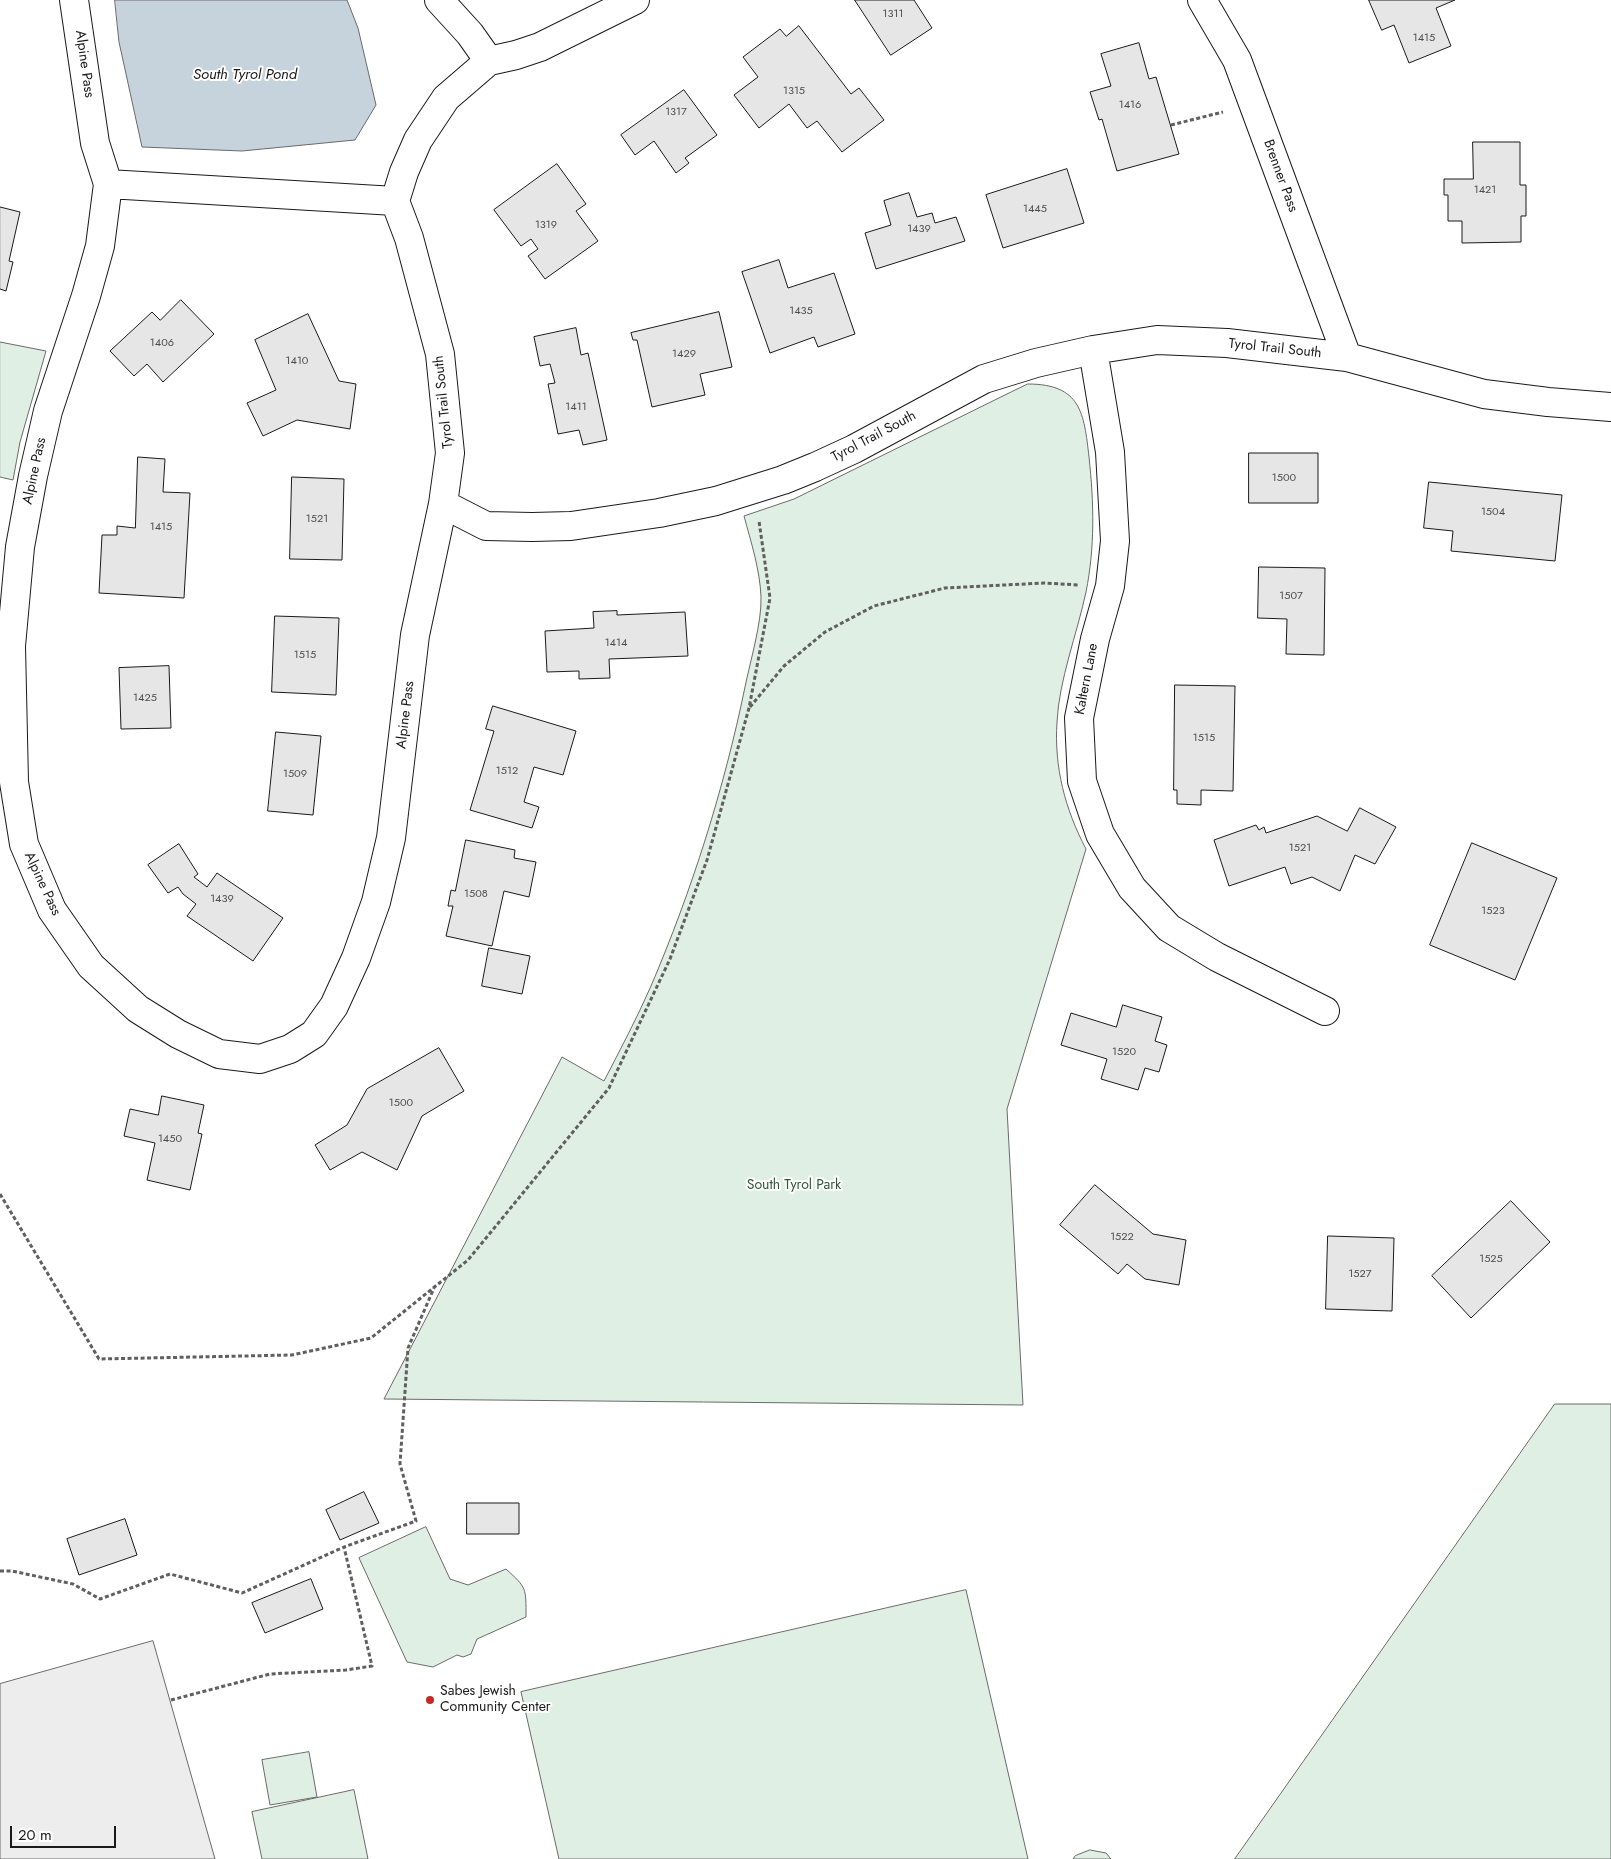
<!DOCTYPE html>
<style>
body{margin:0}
#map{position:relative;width:1611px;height:1859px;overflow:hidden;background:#fff;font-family:Jost,sans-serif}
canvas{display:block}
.scale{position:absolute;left:10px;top:1826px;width:106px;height:22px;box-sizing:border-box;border:2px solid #1a1a1a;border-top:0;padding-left:6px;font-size:15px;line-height:18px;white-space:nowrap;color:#1a1a1a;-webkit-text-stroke:4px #fff;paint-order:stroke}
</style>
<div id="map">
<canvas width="1611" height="1859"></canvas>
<div class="scale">20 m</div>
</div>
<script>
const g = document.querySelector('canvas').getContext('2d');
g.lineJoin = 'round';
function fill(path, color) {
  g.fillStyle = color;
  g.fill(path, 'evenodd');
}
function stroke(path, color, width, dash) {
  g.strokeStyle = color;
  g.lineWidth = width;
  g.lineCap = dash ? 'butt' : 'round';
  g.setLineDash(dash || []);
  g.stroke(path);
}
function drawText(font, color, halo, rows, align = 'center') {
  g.font = font + ' Jost,sans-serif';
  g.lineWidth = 4;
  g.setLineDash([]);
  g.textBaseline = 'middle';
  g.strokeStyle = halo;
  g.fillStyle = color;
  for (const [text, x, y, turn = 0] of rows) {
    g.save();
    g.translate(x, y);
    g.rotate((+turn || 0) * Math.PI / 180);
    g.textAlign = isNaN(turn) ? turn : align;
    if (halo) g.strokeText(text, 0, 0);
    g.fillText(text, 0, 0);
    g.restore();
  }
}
const green = new Path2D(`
 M0,342L46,351L20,442L13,480L0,477Z
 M1028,384C1081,384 1084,413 1089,457C1094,503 1095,547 1086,592C1077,634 1059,680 1057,722C1054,767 1065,809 1086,849L1007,1109L1023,1405L384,1399L562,1057L604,1081C620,1050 637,1018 651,986C692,890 724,789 745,687C750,662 762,622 761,597C760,570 751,542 744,516L794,499L1011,392Z
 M1555,1404H1611V1859H1235Z
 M426,1527L450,1579L468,1585L506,1569C527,1588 526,1588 526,1617L477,1639L471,1654L463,1657L457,1655L433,1667L407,1662L359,1558Z
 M966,1590L1028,1859H559L521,1692Z
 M309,1752L317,1797L270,1805L262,1760Z
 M354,1790L368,1859H262L252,1812Z
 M1090,1850L1106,1853L1111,1859H1073L1075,1856Z`);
const parking = new Path2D(`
 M153,1641L215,1859H0V1684Z`);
const water = new Path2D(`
 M115,0H347L358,28L376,105L355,140L242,151L142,147L119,42Z`);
const building = new Path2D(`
 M855,0H914L932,28L891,55Z
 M1369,0H1455L1436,8L1451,46L1409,63L1394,25L1382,30Z
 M799,26L851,94L859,88L884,120L842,152L817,121L807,128L789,104L759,128L734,95L758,77L743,57L780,29L786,36Z
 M1139,43L1149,79L1156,77L1179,154L1117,171L1102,119L1099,120L1090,92L1111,86L1101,54Z
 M684,90L717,135L685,158L689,163L676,173L654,141L635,155L621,135Z
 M1473,142H1520V185H1526V216H1521V242L1462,243V221H1448V195H1444V179H1473Z
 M557,164L586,204L576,211L598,241L545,279L528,256L538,249L531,239L521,246L494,210Z
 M1067,169L1084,223L1003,248L986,195Z
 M909,193L917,217L932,213L935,223L956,217L965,241L876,269L865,233L891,225L884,201Z
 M0,207L20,212L9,261L13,262L6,291L0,289Z
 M779,260L788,288L834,273L855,334L818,347L814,337L770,353L742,272Z
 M181,300L214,334L163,382L147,364L134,376L110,351L152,312L160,320Z
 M719,312L732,367L700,374L705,395L652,407L637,340H633L631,333Z
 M308,314L339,381L356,384L350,429L297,420L263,436L247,403L276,390L255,340Z
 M576,328L581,355L588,353L607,440L583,445L579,430L558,434L548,384L555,383L550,364L540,366L534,337Z
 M1249,453H1318V503H1249Z
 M138,457L165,459L163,492L190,493L184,598L99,593L102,535H117V526L135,528Z
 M292,477L344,479L342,560L290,559Z
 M1429,482L1562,495L1555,561L1451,551L1453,531L1424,528Z
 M1259,567L1325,568L1324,655L1286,654L1287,619L1258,618Z
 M617,611V615L685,612L688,656L609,659L610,678L579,679V671L547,672L545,631L594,628L593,612Z
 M275,616L339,618L336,695L272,692Z
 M169,666L171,728L121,729L119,668Z
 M1175,685L1235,686L1233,791L1201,790V805L1177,804V790H1174Z
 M493,706L576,731L563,775L534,767L524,802L539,807L532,828L470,810L494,731L486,729Z
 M276,732L321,736L313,815L268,811Z
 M1360,808L1396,827L1375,864L1355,855L1340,891L1312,877L1291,884L1285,867L1229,886L1214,840L1256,825L1259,830L1264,827L1266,833L1317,816L1347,831Z
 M466,840L515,850L514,858L536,862L529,897L504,891L492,946L446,936L453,906H448L451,890L455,891Z
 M1472,843L1557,878L1515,980L1430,945Z
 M179,844L198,874L194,877L207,887L217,873L283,918L253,961L187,916L196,904L183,894L178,887L168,893L148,865Z
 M489,948L530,956L522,994L482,986Z
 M1123,1005L1162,1017L1155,1041L1167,1045L1159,1072L1145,1068L1138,1090L1101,1079L1107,1059L1061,1045L1071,1013L1116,1027Z
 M439,1048L464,1091L422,1116L397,1170L362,1152L330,1170L315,1145L347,1125L367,1089Z
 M162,1096L204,1105L198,1133L202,1134L190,1190L147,1180L155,1143L124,1136L130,1109L158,1115Z
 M1095,1185L1153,1234L1186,1240L1179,1285L1145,1279L1127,1264L1118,1274L1060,1225Z
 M1511,1201L1550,1242L1471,1318L1432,1276Z
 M1328,1236L1394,1238L1392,1311L1326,1309Z
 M364,1492L379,1523L340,1540L326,1510Z
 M467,1503H519V1534H467Z
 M125,1519L137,1555L79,1575L67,1539Z
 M311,1579L323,1609L265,1633L252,1603Z`);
const path = new Path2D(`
 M1171,125L1223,112
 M750,707L784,666L825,632L874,606L945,588L1044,583L1078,585
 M0,1194L99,1359L292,1355L371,1338L468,1260L609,1088L670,959L707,860L749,708L770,598L759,521
 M0,1571H12L73,1584L100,1599L170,1574L242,1593L344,1547L416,1521L400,1464L408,1348L434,1288
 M171,1700L270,1674L346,1670L372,1666L344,1547`);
const minor = new Path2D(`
 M74,0L95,143L108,184L100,246L86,296L48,411L33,476L20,547L11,646L14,782L24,844L52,910L91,966L138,1009L178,1034L219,1054L260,1059L290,1049L314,1034L334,1006L356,958L376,902L391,838L415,635L443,504
 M439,0L470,34L489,61
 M635,0L540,47L516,55L489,61L446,98L418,140L404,172L395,201L409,238L440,354L450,453L443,504L486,526L532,527L571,526L659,513L716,501L783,480L815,467L854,449L984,379L1036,363L1093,350L1157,340L1227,343L1347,357L1484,394L1548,402L1611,407
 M1202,0L1237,60L1347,357
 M108,184L395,201
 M1093,350L1110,452L1115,541L1110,586L1095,639L1079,718L1082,781L1100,834L1132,888L1169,928L1217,957L1325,1011`);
const markers = [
 [430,1700,5,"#c62828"]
];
const numberNames = [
 ["1311",893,14],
 ["1415",1424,38],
 ["1315",794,91],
 ["1416",1130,105],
 ["1317",676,112],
 ["1421",1485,190],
 ["1445",1035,209],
 ["1319",546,225],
 ["1439",919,229],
 ["1435",801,311],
 ["1406",162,343],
 ["1429",684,354],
 ["1410",297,361],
 ["1411",576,407],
 ["1500",1284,478],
 ["1504",1493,512],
 ["1521",317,519],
 ["1415",161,527],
 ["1507",1291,596],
 ["1414",616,643],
 ["1515",305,655],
 ["1425",145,698],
 ["1515",1204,738],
 ["1512",507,771],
 ["1509",295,774],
 ["1521",1300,848],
 ["1508",476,894],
 ["1439",222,899],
 ["1523",1493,911],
 ["1520",1124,1052],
 ["1500",401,1103],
 ["1450",170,1139],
 ["1522",1122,1237],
 ["1525",1491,1259],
 ["1527",1360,1274]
];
const streetNames = [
 ["Alpine Pass",84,64,82],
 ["Brenner Pass",1280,176,70],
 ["Tyrol Trail South",1275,349,6],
 ["Tyrol Trail South",444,402,-96],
 ["Tyrol Trail South",874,437,-28],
 ["Alpine Pass",35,471,-78],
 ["Kaltern Lane",1087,679,-79],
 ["Alpine Pass",406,715,-83],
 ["Alpine Pass",42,884,65]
];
const parkNames = [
 ["South Tyrol Park",794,1186]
];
const poiNames = [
 ["Sabes Jewish",440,1692],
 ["Community Center",440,1708]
];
const waterNames = [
 ["South Tyrol Pond",245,75]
];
fill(green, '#e0efe3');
stroke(green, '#6a6a6a', 1);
fill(parking, '#ededed');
stroke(parking, '#6a6a6a', 1);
fill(water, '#c6d2dc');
stroke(water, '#6a6a6a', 1);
fill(building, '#e6e6e6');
stroke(building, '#1a1a1a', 1);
stroke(minor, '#1a1a1a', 30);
stroke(path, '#5f5f5f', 3, [4, 2.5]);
stroke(minor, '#fff', 28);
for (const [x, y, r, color] of markers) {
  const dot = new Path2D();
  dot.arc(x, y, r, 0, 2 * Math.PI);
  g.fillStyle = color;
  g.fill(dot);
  stroke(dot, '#fff', 2);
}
drawText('11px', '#4d4d4d', null, numberNames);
drawText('14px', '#1a1a1a', '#fff', streetNames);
drawText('14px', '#2b5a34', '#fff', parkNames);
drawText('14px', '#1a1a1a', '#fff', poiNames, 'left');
drawText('italic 15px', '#1a1a1a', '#fff', waterNames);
</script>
